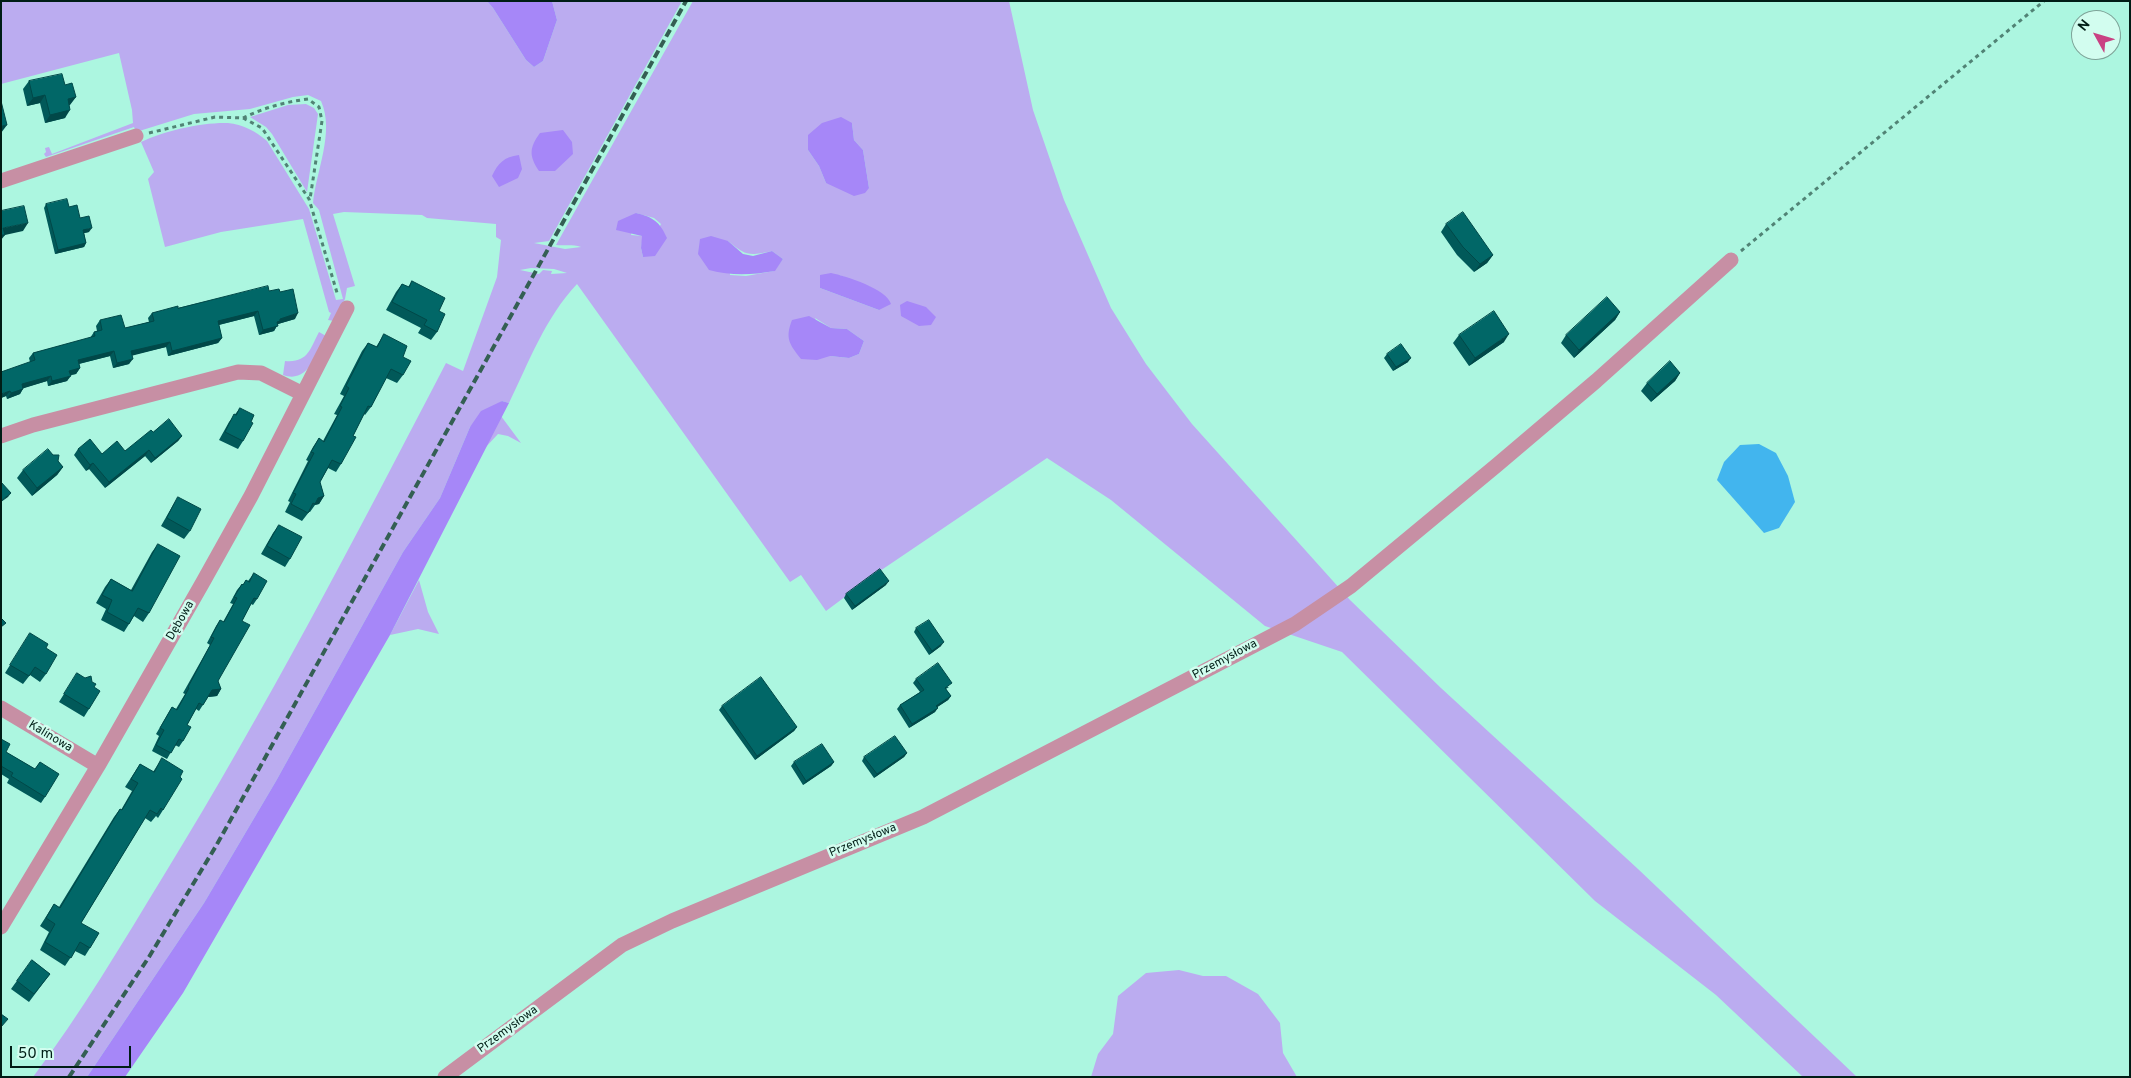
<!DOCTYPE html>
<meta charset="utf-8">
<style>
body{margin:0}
#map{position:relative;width:2131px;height:1078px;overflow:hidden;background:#acf6e0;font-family:Overpass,sans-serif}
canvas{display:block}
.frame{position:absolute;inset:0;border:2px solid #001d16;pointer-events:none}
.north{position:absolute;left:2071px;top:10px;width:50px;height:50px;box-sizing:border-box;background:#d2fdef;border:1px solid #7ea398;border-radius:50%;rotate:309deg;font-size:14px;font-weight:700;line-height:20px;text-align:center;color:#001d16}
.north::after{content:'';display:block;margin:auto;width:18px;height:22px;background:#c94283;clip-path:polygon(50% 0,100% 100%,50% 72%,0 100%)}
.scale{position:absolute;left:10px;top:1046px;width:121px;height:22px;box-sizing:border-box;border:2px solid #001d16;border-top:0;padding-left:6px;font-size:15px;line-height:18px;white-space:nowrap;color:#001d16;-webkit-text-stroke:4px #d2fdef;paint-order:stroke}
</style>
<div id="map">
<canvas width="2131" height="1078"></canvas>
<div class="frame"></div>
<div class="north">N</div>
<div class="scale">50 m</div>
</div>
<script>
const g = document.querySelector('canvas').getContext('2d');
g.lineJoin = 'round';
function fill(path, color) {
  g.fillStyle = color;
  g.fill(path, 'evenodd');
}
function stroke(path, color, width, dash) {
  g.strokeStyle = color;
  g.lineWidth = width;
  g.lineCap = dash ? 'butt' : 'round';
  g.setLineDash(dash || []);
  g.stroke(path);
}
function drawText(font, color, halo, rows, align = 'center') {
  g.font = font + ' Overpass,sans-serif';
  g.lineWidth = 5;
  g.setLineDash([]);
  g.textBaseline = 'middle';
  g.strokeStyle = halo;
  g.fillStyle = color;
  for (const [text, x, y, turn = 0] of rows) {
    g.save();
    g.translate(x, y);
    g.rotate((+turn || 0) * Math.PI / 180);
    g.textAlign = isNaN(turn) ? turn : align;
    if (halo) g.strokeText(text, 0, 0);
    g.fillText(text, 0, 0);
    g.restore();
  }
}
const green = new Path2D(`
 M1,1H487L493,8L526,60L534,67L543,61L557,20L552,1H682L549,241L534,243L565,249L581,247C572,244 565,246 556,245L693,1H1009L1033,110L1064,200L1111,308L1146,364L1192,424L1350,600L1441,688L1638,869L1857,1077H1803L1716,995L1595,901L1342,652L1265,626L1111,500L1047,458L877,573L826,611L801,575L790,582L577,284C545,318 529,362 509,403L502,401L470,427L440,498L403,552L276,781L204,903L87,1077H33C81,1013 122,944 164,875C266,709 356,536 446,363L463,371L497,277L501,240L496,237V224L427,218L422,215L344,212L333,214L355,286L347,288L345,299L334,321L328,320L331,313L329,312L303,219L221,232L165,247L148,179L154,172L141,142C163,131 203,122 228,123C242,124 257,132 267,141L309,209L336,300L343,299L319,210L313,203C316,171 335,132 321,101L308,95L293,97L250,109L194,114L136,132L134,127L46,157L44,154L46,152L45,148L49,147L52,154L133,123L132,110L119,53L1,84ZM852,123L854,140L863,150L869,188L826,183L819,166L808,150ZM636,213L654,218L661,224L643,257L641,248L643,236L631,235ZM728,241C746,256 749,256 772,251L783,259L774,271L746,276L730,275ZM531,268L554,269L567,273L551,274L552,271L543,270L539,274L520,270ZM839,275L870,287L879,310L820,288ZM815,318L831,328L847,329L864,341L859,354L849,358L830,356Z
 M306,104L314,108L318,114L307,192L272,134L266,127L250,117L288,105Z
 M319,332L326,336C316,354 308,384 283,375L285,361C308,363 310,349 319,332Z
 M501,416L521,443L508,436L498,434L484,449Z
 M419,580L428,612L439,634L418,629L390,635Z
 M1179,970L1203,976H1226L1258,994L1280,1023L1283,1053L1297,1077H1091L1098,1054L1113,1034L1118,996L1146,973Z`);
const forest = new Path2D(`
 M487,1H552L557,20L543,61L534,67L526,60L493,8Z
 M841,117L852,123L854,140L863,150L869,188L865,193L854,196L826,183L819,166L808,150V135L822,123Z
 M563,130L572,142L573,154L555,171H539C529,156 529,148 540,133Z
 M519,155L522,169L518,178L499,187L492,176C498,163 504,157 519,155Z
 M636,213C653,217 660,222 667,238L655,256L643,257L641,248L642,236L616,230L618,221Z
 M711,236L728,241L743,254L753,256L772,251L783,259L775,271C751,275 732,276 709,270L698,254L700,239Z
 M831,273C846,276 887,289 891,304L879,310L820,288V275Z
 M907,301L926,307L936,317L931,325L919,326L901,316L900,305Z
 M809,316L831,328L847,329L864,341L859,354L849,358L830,356L817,360L801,359C789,344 785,338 792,320Z
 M502,401L509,403L390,635L183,993L125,1077H87L204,903L276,781L403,552L440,498L470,427L481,411Z`);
const water = new Path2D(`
 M1759,444L1776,453L1788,476L1795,502L1779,528L1764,533L1717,480L1724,462L1740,445Z`);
const path = new Path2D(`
 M243,118C263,108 285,102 308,99L319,107L322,121L310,199
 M149,133L215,117L243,118L262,128L309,199L338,296
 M1741,251L2044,1`);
const minor = new Path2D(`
 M1,181L136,136
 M1,436L33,425L238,372L261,373L303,394
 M1,708L98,766
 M1,927L98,766L203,582L251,496L347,308
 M445,1077L622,945L672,921L923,817L1295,624L1351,586L1497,465L1596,381L1731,260`);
const rail = new Path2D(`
 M69,1077L149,957L216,846L686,1`);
const wall = new Path2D(`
 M29,81L65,85L76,97L69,105L65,118L45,123L40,103L27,106L23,89Z
 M46,204L69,207L80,218L89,232L84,233L86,243L84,247L55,254L44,208Z
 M1446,224L1493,255L1487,263L1474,272L1457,255L1441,232Z
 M412,281L439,311L437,332L431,340L418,333L421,328L386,310L396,292L402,284L408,287Z
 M269,291L280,292L295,319L278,324L274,331L259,335L254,316L219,325L222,338L218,343L168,356L166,347L132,355L129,364L113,368L110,356L79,364L80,368L76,374L70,375L67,381L48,386L47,381L23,388L20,394L7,399L6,396L1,398L30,362L29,358L33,353L90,338L94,332L97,331L96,326L100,320L125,328L149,322L148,318L152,313Z
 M1620,312L1615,320L1574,358L1561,343L1566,335Z
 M384,334L403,357V375L397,383L386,378L371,407L365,415L364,414L353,436L341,464L336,472L328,468L320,482L324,496L319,504L315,505L310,512H309L302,521L285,512L290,502L288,501L308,461L306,460L313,447L319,438L323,441L337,415L334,414L344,396L340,394L362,351L368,343L376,347Z
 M1459,335L1504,342L1469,366L1453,343Z
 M1387,354L1408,362L1393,371L1384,358Z
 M1680,373L1675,381L1651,402L1641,391L1647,383Z
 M240,408L243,441L238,449L219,440L229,422Z
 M153,432L182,436L178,441L151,463L145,456L105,488L89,469L86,471L74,455L78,449L102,454L125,451Z
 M58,461L63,467L57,475L32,496L17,478L23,470Z
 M178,497L190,531L184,539L161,526L173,505Z
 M279,525L290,559L285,567L261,554L273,533Z
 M158,544L149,613L143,622L134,616L124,632L101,620L106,609L96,603L105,587L111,579L131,590L152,552Z
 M254,573L257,599L253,605L251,604L242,621L218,681L221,689L217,696L208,697L199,711L196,709L187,725L183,741L179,747L175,745L167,759L152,751L159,736L156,734L172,707L176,709L185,694L183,693L210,645L207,643L216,626L220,620L223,622L233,604L230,603L237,590L242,584L243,585L246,580L248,581Z
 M886,585L852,610L844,598L846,594Z
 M916,628L941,646L929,655L914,632Z
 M30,633L46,648V674L40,682L30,675L23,684L5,673Z
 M77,673L94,687L89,709L84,717L59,702Z
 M916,679L949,687L946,689L951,696L948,700L937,707L935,712L909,728L897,709L900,705L920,692L913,683Z
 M722,706L797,727L794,731L755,760L719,710Z
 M1,739L6,752L35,769L40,762L45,797L41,803L7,783L9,779L1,774Z
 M907,753L904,757L874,778L862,761L864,757Z
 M162,758L180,777L163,810L158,818L156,816L151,822L145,818L81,923L90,948L85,956L75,951L65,966L40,950L49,932L40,926L54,904L59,907L114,817L120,809L121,810L132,791L125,787L140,764L153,772Z
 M794,762H834L831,766L803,785L791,766Z
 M32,960L50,974L29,1002L11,989Z`);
const shadedWall = new Path2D(`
 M45,95L40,103L27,106L33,98Z
 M76,97L70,105L62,107L68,99Z
 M70,110L65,118L45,123L50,115Z
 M7,125L1,133V126Z
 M28,223L23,231L5,235L1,240V231L3,228Z
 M92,228L89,232L80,234L83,230Z
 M86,243L84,247L55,254L58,250Z
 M1493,255L1487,263L1474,272L1480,264Z
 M258,311L254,316L214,326L218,321Z
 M1620,312L1615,320L1574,358L1579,350Z
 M298,313L295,319L278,324L274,331L259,335L263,330L280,319Z
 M1509,334L1504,342L1469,366L1475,358Z
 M222,338L218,343L168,356L172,351Z
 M170,342L166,347L127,357L131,351Z
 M114,351L110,356L74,365L78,360Z
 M1411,358L1408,362L1393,371L1396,367Z
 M133,359L129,364L113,368L117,363Z
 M80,368L76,374L66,376L69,371Z
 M1680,373L1675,381L1651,402L1657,394Z
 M51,376L47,381L18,390L22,384Z
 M71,376L67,381L48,386L52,381Z
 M23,389L20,394L7,399L11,393Z
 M10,391L6,396L1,398V394Z
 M182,436L178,441L151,463L155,458Z
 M149,450L145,456L105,488L109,482Z
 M93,463L89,469L86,471L90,465Z
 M63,467L57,475L32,496L37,488Z
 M11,493L8,497L1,502V501Z
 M324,496L319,504L314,505L318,498Z
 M889,581L886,585L852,610L855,606Z
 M944,642L941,646L929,655L932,651Z
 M221,689L217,696L208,697L212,690Z
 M951,696L948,700L933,710L936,706Z
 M938,708L935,712L909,728L912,724Z
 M797,727L794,731L755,760L757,756Z
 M907,753L904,757L874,778L877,774Z
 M834,762L831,766L803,785L806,781Z`);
const building = new Path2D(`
 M62,74L65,85L72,83L76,97L68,99L70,110L50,115L45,95L33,98L29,81Z
 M1,101L7,125L1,126Z
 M67,199L69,207L77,205L80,218L89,216L92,228L83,230L86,243L58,250L46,204Z
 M24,206L28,223L3,228L5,235H1V211Z
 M1463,212L1493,255L1480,264L1463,247L1446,224Z
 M412,281L445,298L439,311L445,314L437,332L424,325L427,320L392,302L402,284L409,287Z
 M268,286L269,291L279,289L280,292L293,289L298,313L280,319V321L277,322L278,326L263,330L258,311L218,321L222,338L172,351L170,342L131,351L133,359L117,363L114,351L78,360L80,368L69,371L71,376L52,381L51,376L22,384L23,389L11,393L10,391L1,394V372L35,360L33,353L95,336L94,332L102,330L100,320L121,315L125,328L154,321L152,313L178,306V308Z
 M1607,297L1620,312L1579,350L1566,335Z
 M1494,311L1509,334L1475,358L1459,335Z
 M384,334L407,346L403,357L411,361L403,375L391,369L371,407L368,406L353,436L356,437L341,464L332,460L320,482L324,496L318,498L315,504L313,503L308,513L291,504L296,494L293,493L314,453L311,452L319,438L324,442L342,407L340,406L349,388L346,386L368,343L377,347Z
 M1401,344L1411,358L1396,367L1387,354Z
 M1670,361L1680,373L1657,394L1647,383Z
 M240,408L254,415L251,422L253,423L243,441L225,432L234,414L236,415Z
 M169,419L182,436L155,458L149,450L109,482L93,463L90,465L78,449L90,439L102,454L117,441L125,451L151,430L153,432Z
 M48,449L53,455H59L58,461L63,467L37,488L23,470Z
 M1,482L11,493L1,501Z
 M178,497L201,509L190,531L167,518Z
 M279,525L302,537L290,559L267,546Z
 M158,544L180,556L149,613L138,608L129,624L107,612L112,600L102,595L111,579L132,591Z
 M880,569L889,581L855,606L846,594Z
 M254,573L267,581L257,599L254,598L242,621L250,625L218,681L221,689L212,690L203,705L199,703L187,725L191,727L183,741L179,739L171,753L156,745L164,730L160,728L172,707L177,710L189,688L188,687L214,638L211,637L220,620L224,622L237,598L234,597L242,584L243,585L246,580L249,582Z
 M1,618L6,623L1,627Z
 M929,620L944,642L932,651L916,628Z
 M30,633L48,644L46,648L57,655L46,674L35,667L29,676L10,665Z
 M938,663L952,683L945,688L951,696L936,706L938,708L912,724L900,705L924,690L916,679Z
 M77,673L85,678L91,676L92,682L96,684L94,687L100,691L89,709L64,694Z
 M761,677L797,727L757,756L722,706Z
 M895,736L907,753L877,774L864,757Z
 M1,739L10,744L6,752L35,769L40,762L59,774L45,797L11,776L13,773L1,766Z
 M822,744L834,762L806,781L794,762Z
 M162,758L183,771L180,777L182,779L163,810L161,808L157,814L150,810L81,923L99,933L90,948L80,942L71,958L45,942L55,924L46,918L54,904L60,908L120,809L122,810L138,783L131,779L140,764L154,772Z
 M32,960L50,974L34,994L17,981Z
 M1,1014L8,1019L1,1027Z`);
const streetNames = [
 ["Dębowa",181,621,-60],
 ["Przemysłowa",1225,660,-28],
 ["Kalinowa",50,737,31],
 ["Przemysłowa",863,841,-22],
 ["Przemysłowa",508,1030,-36]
];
fill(green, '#bbacf0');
fill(forest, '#a687f8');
fill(water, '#42b5ee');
stroke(path, '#518375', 3, [4, 4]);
stroke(minor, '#c78fa4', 15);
stroke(rail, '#345f53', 4, [8, 4]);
fill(wall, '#015959');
fill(shadedWall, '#014848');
fill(building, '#016767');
stroke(building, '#014848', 1);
drawText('12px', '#001d16', '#d2fdef', streetNames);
</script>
